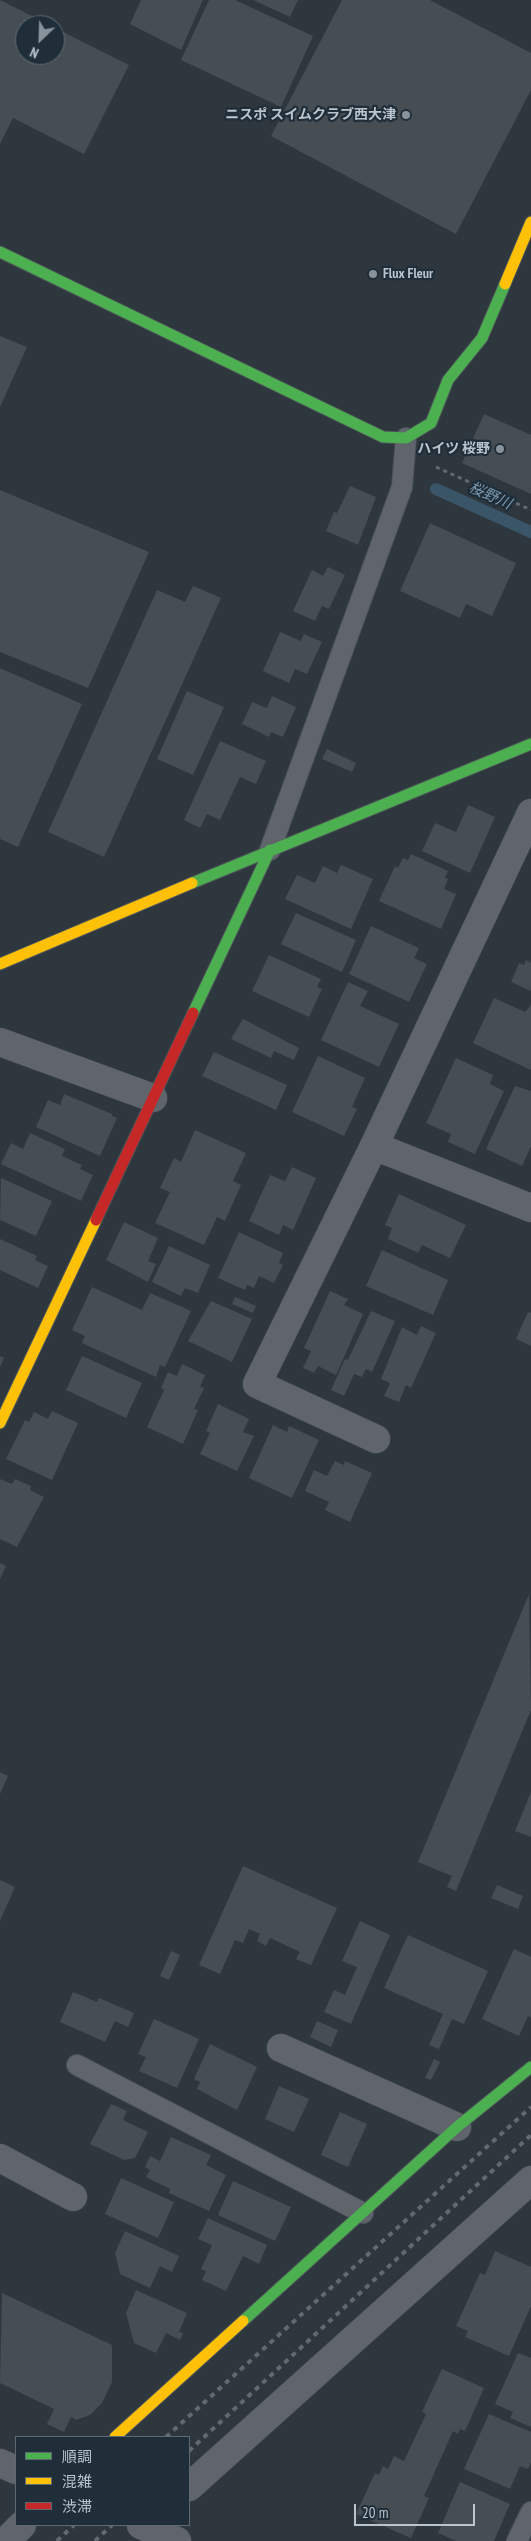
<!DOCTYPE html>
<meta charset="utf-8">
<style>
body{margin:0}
#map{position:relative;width:531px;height:2541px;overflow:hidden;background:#2e373e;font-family:"PT Sans Narrow","Noto Sans JP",sans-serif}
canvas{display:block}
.legend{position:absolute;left:15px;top:2436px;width:175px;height:90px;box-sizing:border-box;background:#202e39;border:1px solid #5d6a74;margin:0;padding:6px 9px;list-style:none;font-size:15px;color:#b9c4cd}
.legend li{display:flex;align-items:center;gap:10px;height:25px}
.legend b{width:25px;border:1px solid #5d6a74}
.north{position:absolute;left:15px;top:15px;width:50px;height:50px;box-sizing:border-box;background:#202e39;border:1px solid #5d6a74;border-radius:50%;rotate:204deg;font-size:14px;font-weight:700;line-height:20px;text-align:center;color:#b9c4cd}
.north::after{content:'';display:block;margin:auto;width:18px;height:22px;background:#88939b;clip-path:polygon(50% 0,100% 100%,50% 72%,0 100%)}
.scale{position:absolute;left:354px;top:2504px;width:121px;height:22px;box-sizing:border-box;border:2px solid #b9c4cd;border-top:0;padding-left:6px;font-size:15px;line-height:18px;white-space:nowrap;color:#b9c4cd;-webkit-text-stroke:4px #202e39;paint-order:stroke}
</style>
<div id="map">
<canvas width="531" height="2541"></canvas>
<ul class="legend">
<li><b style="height:6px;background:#4caf50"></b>順調</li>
<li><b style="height:6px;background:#ffc107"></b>混雑</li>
<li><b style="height:6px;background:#c62828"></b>渋滞</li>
</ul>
<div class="north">N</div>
<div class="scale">20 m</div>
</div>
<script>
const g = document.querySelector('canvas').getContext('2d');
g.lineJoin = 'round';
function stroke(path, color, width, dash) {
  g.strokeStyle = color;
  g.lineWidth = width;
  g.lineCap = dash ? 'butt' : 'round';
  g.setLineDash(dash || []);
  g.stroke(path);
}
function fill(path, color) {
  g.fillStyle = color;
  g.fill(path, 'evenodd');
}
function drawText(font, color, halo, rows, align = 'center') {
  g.font = font + ' "PT Sans Narrow","Noto Sans JP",sans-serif';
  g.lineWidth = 4.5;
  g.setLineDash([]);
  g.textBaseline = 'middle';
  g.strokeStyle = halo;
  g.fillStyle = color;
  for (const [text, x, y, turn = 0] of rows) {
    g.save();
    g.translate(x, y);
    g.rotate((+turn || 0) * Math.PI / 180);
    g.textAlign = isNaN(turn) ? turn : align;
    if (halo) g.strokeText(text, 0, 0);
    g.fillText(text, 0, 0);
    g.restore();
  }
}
const stream = new Path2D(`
 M436,489L531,532`);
const building = new Path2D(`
 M0,0L50,25H25V55H55V28L129,65L84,154L13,118L0,144Z
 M141,0H203L181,50L130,24Z
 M209,0H235L313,36L281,107L181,60Z
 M253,0H298L290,17Z
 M342,0H430L531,53V90L456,234L271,136Z
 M0,336L27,347L0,407Z
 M484,414L531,435V494L462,463Z
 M350,486L376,497L358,545L326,531L334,512L337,513Z
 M0,490L149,552L88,688L0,652Z
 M430,523L516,563L492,616L466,604L460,618L400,591Z
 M328,567L345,575L329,609L322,606L315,621L293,611L312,570L323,576Z
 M193,586L221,598L104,857L48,832L157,590L185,602Z
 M280,632L301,641L304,634L322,642L307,674L295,669L289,683L263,671Z
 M0,668L82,704L18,847L0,839Z
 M187,691L224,707L193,775L157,759Z
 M272,696L296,707L283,737L271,732L269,737L242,724L252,702L267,708Z
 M220,741L266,761L256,784L240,777L220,820L207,814L200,828L184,820Z
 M327,749L356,763L352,772L322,759Z
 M468,805L495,817L470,873L422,851L435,823L456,832Z
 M411,854L448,871L445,878L448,879L444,889L456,894L441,929L379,901L395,866L398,868L403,858L408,860Z
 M341,865L373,879L351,929L285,899L297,875L315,883L323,866L337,873Z
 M296,913L356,940L342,972L281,944Z
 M371,926L419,948L414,958L427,964L409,1002L349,974Z
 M269,955L321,979L317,987L322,989L309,1017L252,991Z
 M526,960L531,963V991L511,982L519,963L524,965Z
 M348,982L368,991L360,1006L399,1024L379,1067L321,1040Z
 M494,998L525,1012L531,1005V1070L473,1043Z
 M243,1019L299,1048L294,1060L274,1051L271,1058L231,1039Z
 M214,1052L287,1085L276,1110L202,1076Z
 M318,1056L365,1078L352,1107L357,1109L344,1136L292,1112Z
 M456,1058L493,1075L490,1084L504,1091L475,1154L448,1142L451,1134L426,1123Z
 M515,1086L531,1091V1146L522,1166L486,1149Z
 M64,1094L112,1114V1116L117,1118L100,1156L36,1127L48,1100L60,1105Z
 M195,1130L246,1153L233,1181L241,1185L225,1221L217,1217L204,1245L155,1223L170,1192L160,1188L174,1158L181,1162Z
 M30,1133L65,1149L62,1156L82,1165L80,1169L93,1175L81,1201L1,1164L11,1143L23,1149Z
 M292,1167L316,1178L293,1230L283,1225L279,1235L249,1221L270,1175L285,1181Z
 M1,1178L52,1201L36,1236L0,1220Z
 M399,1194L466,1225L450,1258L422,1245L418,1253L388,1239L392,1228L385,1225Z
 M124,1222L158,1238L148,1261L156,1264L148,1282L106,1260Z
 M239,1232L283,1253L279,1263L283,1265L274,1283L259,1276L254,1288L247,1285L245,1290L218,1278Z
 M0,1239L37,1256L35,1260L48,1266L38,1288L0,1270Z
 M169,1246L210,1265L198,1293L185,1288L181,1296L152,1282Z
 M382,1250L448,1280L433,1315L366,1286Z
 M92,1287L142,1310L150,1293L191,1311L165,1367L160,1365L156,1377L82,1343L85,1336L72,1330Z
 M330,1291L348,1299L344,1305L363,1314L336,1375L318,1366L314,1373L303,1368L311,1351L304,1348Z
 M235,1297L256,1306L253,1313L232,1304Z
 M211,1301L252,1319L232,1362L188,1341Z
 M371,1311L395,1321L372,1372L366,1369L362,1377L354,1374L344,1396L331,1390L345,1359L348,1360Z
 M528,1312L531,1313V1346L516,1339Z
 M421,1326L436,1333L411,1388L406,1385L399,1402L384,1396L390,1383L381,1379L402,1327L417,1335Z
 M0,1356L4,1358L0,1367Z
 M82,1356L142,1383L126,1418L66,1390Z
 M182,1364L205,1375L200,1387L204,1388L194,1409L198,1410L183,1444L147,1427L164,1390L161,1388L168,1372L177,1376Z
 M218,1404L249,1419L243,1432L254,1436L237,1471L200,1454L210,1433L206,1431Z
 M52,1411L78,1423L52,1480L6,1459L25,1420L29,1422L34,1412L48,1419Z
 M273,1425L287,1432L289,1426L319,1440L292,1498L249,1478Z
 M335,1461L344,1465L345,1461L372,1473L350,1522L325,1510L329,1502L305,1491L314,1470L327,1476Z
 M0,1479L12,1484L15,1479L31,1486L30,1490L44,1497L17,1547L0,1539Z
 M0,1563L6,1566L0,1579Z
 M529,1594L531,1710L456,1891L447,1887L452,1876L418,1862Z
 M0,1772L8,1776L0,1794Z
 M531,1792V1837L515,1831Z
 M243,1866L337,1908L311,1965L296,1959L300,1952L270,1938L266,1946L257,1941L260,1934L249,1929L243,1943L235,1940L220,1974L199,1965Z
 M0,1880L15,1887L0,1921Z
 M497,1885L523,1896L518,1909L491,1898Z
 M360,1921L390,1935L351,2024L324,2012L334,1990L345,1995L357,1967L342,1961Z
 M408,1935L488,1971L464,2024L452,2019L439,2049L429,2045L443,2014L384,1988Z
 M514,1949L531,1957V2018L528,2016L519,2036L482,2019Z
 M171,1951L180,1955L169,1980L160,1976Z
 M73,1992L97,2002L99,1998L134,2013L128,2027L115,2021L105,2042L60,2022Z
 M154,2019L199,2039L177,2088L139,2071L146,2057L138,2054Z
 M317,2021L338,2030L331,2047L310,2037Z
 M210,2044L257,2067L237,2110L197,2089L200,2082L194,2079Z
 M434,2059L440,2062L431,2080L425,2078Z
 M279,2086L309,2099L294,2132L265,2119Z
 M111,2104L127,2111L123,2120L148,2132L135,2158L124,2160L90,2144Z
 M340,2112L367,2124L348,2167L321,2155Z
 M171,2137L211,2155L206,2165L226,2175L209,2211L169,2193L170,2189L146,2177L150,2170L145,2167L150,2156L160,2161Z
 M121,2178L174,2202L158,2238L105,2214Z
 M233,2181L291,2207L275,2241L218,2215Z
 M208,2218L267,2245L259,2264L243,2256L226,2291L202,2280L206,2271L201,2269L212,2245L198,2239Z
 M125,2231L179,2256L172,2272L160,2266L150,2288L120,2274L115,2253Z
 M495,2251L531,2267V2306L509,2356L465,2337L468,2331L456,2326L480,2273L485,2275Z
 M136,2290L187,2313L179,2332L183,2333L180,2340L166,2333L156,2353L134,2343L126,2313Z
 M2,2293L112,2345V2382L102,2403L90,2415L76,2420L71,2417L64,2432L47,2424L54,2409L0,2383Z
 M518,2353L531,2358V2427L510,2418L513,2412L495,2404Z
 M442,2369L484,2388L465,2431L460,2429L458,2434L453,2431L424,2496L429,2498L411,2538L356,2514L375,2473L379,2475L383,2466L388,2469L394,2456L404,2461L426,2414L422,2412Z
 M489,2414L531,2432V2463L528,2469L520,2466L510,2489L464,2469Z
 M460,2482L510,2504L494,2541H456L438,2533Z`);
const path = new Path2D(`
 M436,467L531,510`);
const lane = new Path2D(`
 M270,850L402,487L406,438
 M77,2065L363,2213
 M517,2541L531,2512`);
const street = new Path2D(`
 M531,813L374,1146L531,1208
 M0,1042L153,1098
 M374,1146L257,1384L376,1439
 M281,2048L457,2127
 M0,2158L73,2197
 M0,2463L16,2470
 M189,2487L531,2180
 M141,2525L177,2541
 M6,2541L22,2525`);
const fast = new Path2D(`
 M0,252L383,437L406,438L431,423L448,380L482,338L505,284
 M192,883L531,744
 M193,1013L270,850
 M243,2321L457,2127L531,2067`);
const slow = new Path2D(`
 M505,284L531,222
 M0,964L192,883
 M0,1423L96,1220
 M115,2437L243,2321`);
const jam = new Path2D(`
 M96,1220L193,1013`);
const rail = new Path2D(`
 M166,2437L531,2107
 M189,2451L531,2135
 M57,2541L74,2525
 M95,2541L112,2525`);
const markers = [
 [406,115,5,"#88939b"],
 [373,274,5,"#88939b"],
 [500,449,5,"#88939b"]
];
const poiNames = [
 ["ニスポ スイムクラブ西大津",396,115],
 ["Flux Fleur",383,274,"left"],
 ["ハイツ 桜野",490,449]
];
const waterNames = [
 ["桜野川",490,496,24]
];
stroke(stream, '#3a5468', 12);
fill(building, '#464e54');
stroke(lane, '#4c5358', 22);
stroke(street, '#4c5358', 29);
stroke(fast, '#4c5358', 13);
stroke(slow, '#4c5358', 13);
stroke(jam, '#4c5358', 13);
stroke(path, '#62696e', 3, [4, 4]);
stroke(lane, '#5f656b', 20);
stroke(street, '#5f656b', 28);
stroke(fast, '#4caf50', 11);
stroke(slow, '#ffc107', 11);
stroke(jam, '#c62828', 11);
stroke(rail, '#63696f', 4, [5, 5]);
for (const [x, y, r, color] of markers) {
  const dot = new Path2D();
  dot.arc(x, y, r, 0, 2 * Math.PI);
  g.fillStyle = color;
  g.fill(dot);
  stroke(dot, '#202e39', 2);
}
drawText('bold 14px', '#b9c4cd', '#202e39', poiNames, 'right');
drawText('italic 15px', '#7999b1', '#202e39', waterNames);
</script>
